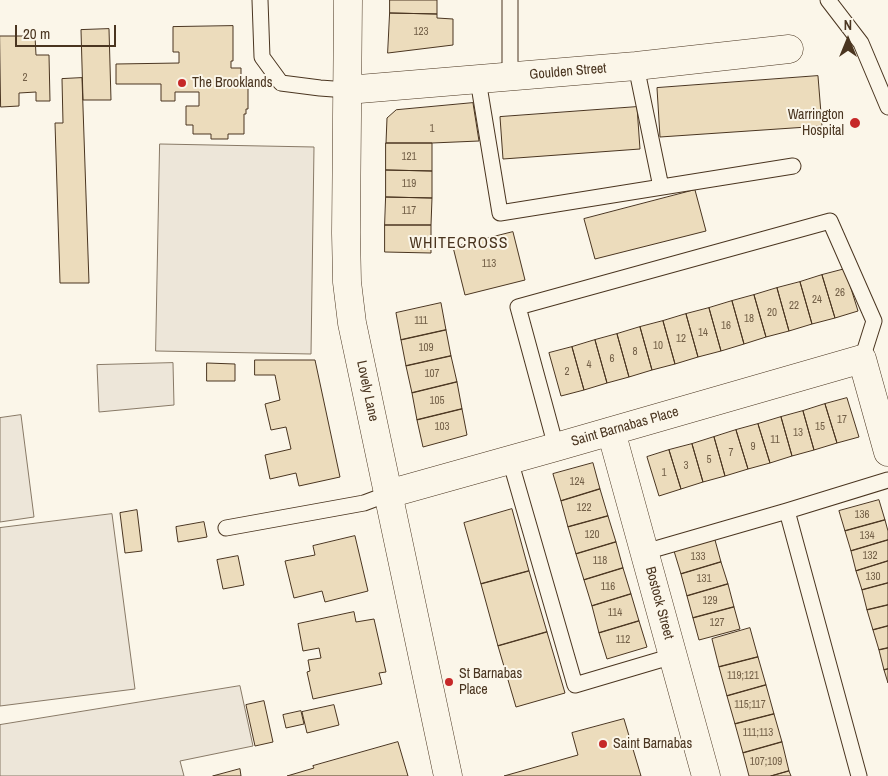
<!DOCTYPE html>
<style>
body{margin:0}
#map{position:relative;width:888px;height:776px;overflow:hidden;background:#fbf6e9;font-family:"Archivo Narrow",sans-serif}
canvas{display:block}
.north{position:absolute;left:823px;top:15px;width:50px;height:50px;-webkit-text-stroke:4px #fbf6e9;paint-order:stroke;rotate:0deg;font-size:14px;font-weight:700;line-height:20px;text-align:center;color:#4a3520}
.north::after{content:'';display:block;margin:auto;width:18px;height:22px;background:#4a3520;clip-path:polygon(50% 0,100% 100%,50% 72%,0 100%)}
.scale{position:absolute;left:15px;top:25px;width:101px;height:22px;box-sizing:border-box;border:2px solid #4a3520;border-top:0;padding-left:6px;font-size:15px;line-height:18px;white-space:nowrap;color:#4a3520;-webkit-text-stroke:4px #fbf6e9;paint-order:stroke}
</style>
<div id="map">
<canvas width="888" height="776"></canvas>
<div class="north">N</div>
<div class="scale">20 m</div>
</div>
<script>
const g = document.querySelector('canvas').getContext('2d');
g.lineJoin = 'round';
function fill(path, color) {
  g.fillStyle = color;
  g.fill(path, 'evenodd');
}
function stroke(path, color, width, dash) {
  g.strokeStyle = color;
  g.lineWidth = width;
  g.lineCap = dash ? 'butt' : 'round';
  g.setLineDash(dash || []);
  g.stroke(path);
}
function drawText(font, color, halo, rows, align = 'center') {
  g.font = font + ' "Archivo Narrow",sans-serif';
  g.lineWidth = 4;
  g.setLineDash([]);
  g.textBaseline = 'middle';
  g.strokeStyle = halo;
  g.fillStyle = color;
  for (const [text, x, y, turn = 0] of rows) {
    g.save();
    g.translate(x, y);
    g.rotate((+turn || 0) * Math.PI / 180);
    g.textAlign = isNaN(turn) ? turn : align;
    if (halo) g.strokeText(text, 0, 0);
    g.fillText(text, 0, 0);
    g.restore();
  }
}
const green = new Path2D(`
 M160,144L314,147L311,354L156,351Z
 M173,363L174,405L99,412L97,365Z
 M21,415L34,517L0,522V418Z
 M112,514L135,689L0,706V528Z
 M240,686L253,746L180,761L184,776H0V725Z`);
const building = new Path2D(`
 M390,0H437V14L390,13Z
 M390,13L437,14V18L453,19V45L388,53Z
 M233,26V61H231V68H241V82H248V109H246V114H244V134H228V139H211V134H193V125H186V106H199V92H175V101H161V84H116V64L179,63V52H173V27Z
 M109,29L111,100H83L81,30Z
 M0,36H35L36,55H49L50,101H36V92L19,93V106L1,107Z
 M818,76L822,126L660,137L657,88Z
 M82,78L89,283H60L55,123H63L62,79Z
 M473,103L479,141L432,143H386L387,118L396,110Z
 M637,107L640,149L503,159L500,117Z
 M386,143H432V171L386,170Z
 M386,170L432,171V198L386,197Z
 M695,190L706,231L595,259L584,219Z
 M386,197L432,198L431,225H385Z
 M385,225H431V253L385,252Z
 M513,232L525,280L465,295L453,247Z
 M845,269L858,311L835,318L822,275Z
 M822,275L835,318L812,324L800,282Z
 M800,282L812,324L789,331L777,288Z
 M777,288L789,331L766,337L754,295Z
 M754,295L766,337L744,344L732,301Z
 M732,301L744,344L721,351L709,308Z
 M441,303L446,330L401,340L396,313Z
 M709,308L721,351L698,357L686,314Z
 M686,314L698,357L675,364L663,321Z
 M663,321L675,364L652,370L640,327Z
 M640,327L652,370L629,377L617,334Z
 M446,330L451,356L406,366L401,340Z
 M617,334L629,377L607,383L595,340Z
 M595,340L607,383L584,390L572,347Z
 M572,347L584,390L561,396L549,353Z
 M451,356L457,382L412,393L406,366Z
 M255,360H315L340,477L299,486L296,473L270,479L265,455L291,449L286,427L271,430L265,404L280,400L275,375H255Z
 M207,363L235,364V381H207Z
 M457,382L462,409L417,420L412,393Z
 M847,398L859,437L837,443L825,404Z
 M825,404L837,443L814,450L803,411Z
 M462,409L467,435L423,447L417,420Z
 M803,411L814,450L792,456L781,417Z
 M781,417L792,456L770,463L758,424Z
 M758,424L770,463L748,469L736,430Z
 M736,430L748,469L725,476L714,437Z
 M714,437L725,476L703,482L692,444Z
 M692,444L703,482L681,489L669,450Z
 M669,450L681,489L659,496L647,457Z
 M593,463L600,489L561,501L553,474Z
 M600,489L608,516L568,527L561,501Z
 M879,500L885,520L845,531L839,511Z
 M512,509L529,571L481,584L464,523Z
 M137,510L142,551L125,553L120,513Z
 M608,516L616,542L576,554L568,527Z
 M885,520L888,531V540L851,551L845,531Z
 M204,522L207,537L178,542L176,527Z
 M355,536L368,591L325,602L322,591L294,598L285,561L315,555L313,546Z
 M715,540L721,562L681,574L674,551Z
 M888,540V561L856,571L851,551Z
 M616,542L623,568L584,580L576,554Z
 M238,556L244,585L223,589L217,560Z
 M888,561V583L862,590L856,571Z
 M721,562L728,584L687,596L681,574Z
 M623,568L631,594L592,606L584,580Z
 M529,571L547,632L498,646L481,584Z
 M888,583V605L867,610L862,590Z
 M728,584L734,607L693,618L687,596Z
 M631,594L639,621L599,633L592,606Z
 M888,605V626L873,630L867,610Z
 M734,607L740,629L699,640L693,618Z
 M354,612L356,622L374,619L386,672L379,673L382,684L313,699L307,672L310,671L308,660L321,658L319,648L303,651L298,624Z
 M639,621L647,647L607,659L599,633Z
 M888,626V648L879,650L873,630Z
 M750,628L758,657L719,667L712,639Z
 M547,632L565,693L516,707L498,646Z
 M888,648V669L884,670L879,650Z
 M758,657L766,685L727,696L719,667Z
 M888,669V683L884,670Z
 M766,685L774,714L735,724L727,696Z
 M264,701L273,742L255,746L246,705Z
 M334,705L339,725L307,733L302,712Z
 M301,711L304,724L286,728L283,715Z
 M774,714L782,742L743,753L735,724Z
 M624,719L641,776H504L578,755L572,733Z
 M398,742L408,776H287L314,768L313,766Z
 M782,742L789,771L771,776H749L743,753Z
 M240,769L241,776H213Z
 M789,771L791,776H771Z`);
const lane = new Path2D(`
 M260,0L262,57L281,83L320,88L347,90
 M828,0L861,43L888,107
 M636,66L661,187
 M510,77V0
 M478,80L500,213L793,166
 M556,447L518,307L830,221L874,321L862,359
 M510,460L575,685L673,656
 M787,511L859,776
 M226,528L364,503L388,494
 M645,552L787,511L888,480`);
const street = new Path2D(`
 M347,90L636,66L789,49
 M611,431L706,776
 M388,494L556,447L862,359L888,452`);
const secondary = new Path2D(`
 M348,0L346,233L347,282L352,323L448,776`);
const markers = [
 [182,83,5,"#c62828"],
 [855,123,6,"#c62828"],
 [449,682,5,"#c62828"],
 [603,744,5,"#c62828"]
];
const numberNames = [
 ["123",421,32],
 ["2",25,78],
 ["1",432,129],
 ["121",409,157],
 ["119",409,184],
 ["117",409,211],
 ["113",489,264],
 ["26",840,293],
 ["24",817,300],
 ["22",794,306],
 ["20",772,313],
 ["18",749,319],
 ["111",421,321],
 ["16",726,326],
 ["14",703,333],
 ["12",681,339],
 ["10",658,346],
 ["109",426,348],
 ["8",635,352],
 ["6",612,359],
 ["4",589,365],
 ["2",567,372],
 ["107",432,374],
 ["105",437,401],
 ["17",842,420],
 ["103",442,427],
 ["15",820,427],
 ["13",798,433],
 ["11",775,440],
 ["9",753,447],
 ["7",731,453],
 ["5",709,460],
 ["3",686,466],
 ["1",664,473],
 ["124",577,482],
 ["122",584,508],
 ["136",862,515],
 ["120",592,535],
 ["134",867,536],
 ["132",870,556],
 ["133",698,557],
 ["118",600,561],
 ["130",873,577],
 ["131",704,579],
 ["116",608,587],
 ["129",710,601],
 ["114",615,613],
 ["127",717,623],
 ["112",623,640],
 ["119;121",743,676],
 ["115;117",750,705],
 ["111;113",758,733],
 ["107;109",766,762]
];
const streetNames = [
 ["Goulden Street",568,72,-5],
 ["Lovely Lane",367,391,78],
 ["Saint Barnabas Place",625,427,-16],
 ["Bostock Street",659,603,75]
];
const poiNames = [
 ["The Brooklands",192,83],
 ["Warrington",844,115,"right"],
 ["Hospital",844,131,"right"],
 ["St Barnabas",459,674],
 ["Place",459,690],
 ["Saint Barnabas",613,744]
];
const quarterNames = [
 ["WHITECROSS",459,244]
];
fill(green, '#ede6d9');
stroke(green, '#887966', 1);
fill(building, '#ecdcbc');
stroke(building, '#4a3520', 1);
stroke(lane, '#4a3520', 17);
stroke(street, '#4a3520', 29);
stroke(secondary, '#4a3520', 29);
stroke(lane, '#fbf6e9', 15);
stroke(street, '#fbf6e9', 28);
stroke(secondary, '#fbf6e9', 28);
for (const [x, y, r, color] of markers) {
  const dot = new Path2D();
  dot.arc(x, y, r, 0, 2 * Math.PI);
  g.fillStyle = color;
  g.fill(dot);
  stroke(dot, '#fbf6e9', 2);
}
drawText('11px', '#725f47', null, numberNames);
drawText('14px', '#4a3520', '#fbf6e9', streetNames);
drawText('14px', '#4a3520', '#fbf6e9', poiNames, 'left');
g.letterSpacing = '1px';
drawText('16px', '#4a3520', '#fbf6e9', quarterNames);
g.letterSpacing = '0px';
</script>
